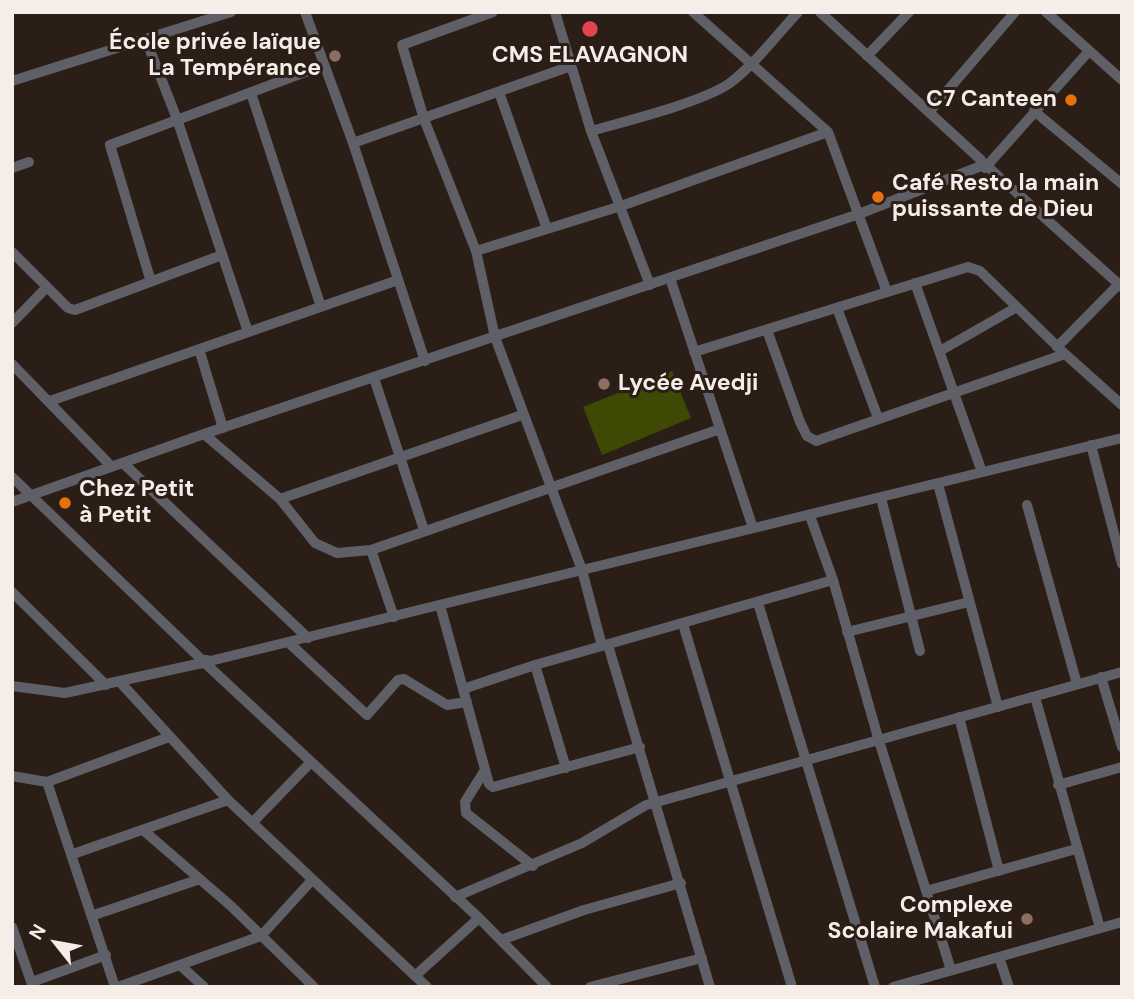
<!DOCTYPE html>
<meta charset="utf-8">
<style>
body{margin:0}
#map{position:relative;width:1134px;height:999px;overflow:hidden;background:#2b1e17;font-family:"DM Sans",sans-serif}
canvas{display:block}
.frame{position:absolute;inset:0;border:14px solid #f6ede8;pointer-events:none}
.north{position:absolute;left:21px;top:908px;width:70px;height:70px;-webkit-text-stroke:5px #2b1e17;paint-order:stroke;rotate:301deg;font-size:19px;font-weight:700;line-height:28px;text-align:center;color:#f6ede8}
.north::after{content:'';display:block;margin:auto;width:24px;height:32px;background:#f6ede8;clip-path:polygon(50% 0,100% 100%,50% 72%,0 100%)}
</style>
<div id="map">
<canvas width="1134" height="999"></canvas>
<div class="frame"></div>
<div class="north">N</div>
</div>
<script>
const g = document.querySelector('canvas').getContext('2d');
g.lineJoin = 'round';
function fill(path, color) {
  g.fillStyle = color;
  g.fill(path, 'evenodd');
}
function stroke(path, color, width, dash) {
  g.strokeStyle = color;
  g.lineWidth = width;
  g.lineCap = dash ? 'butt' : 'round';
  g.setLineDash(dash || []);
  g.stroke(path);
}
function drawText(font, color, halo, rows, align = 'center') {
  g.font = font + ' "DM Sans",sans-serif';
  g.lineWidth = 6;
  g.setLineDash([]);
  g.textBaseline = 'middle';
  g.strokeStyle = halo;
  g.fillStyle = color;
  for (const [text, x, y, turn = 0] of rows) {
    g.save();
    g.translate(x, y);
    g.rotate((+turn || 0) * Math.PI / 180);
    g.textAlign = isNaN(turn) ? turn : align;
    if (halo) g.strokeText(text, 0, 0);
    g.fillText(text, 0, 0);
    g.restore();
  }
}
const green = new Path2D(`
 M672,371L691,418L602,455L583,407Z`);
const minor = new Path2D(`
 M305,12L353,143L425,361
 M493,12L402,45L424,119L476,251L495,337L582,570L602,646
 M555,12L591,131L650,285
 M693,12L828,132L887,292
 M820,12L981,160
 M1046,12L1122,80
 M146,40L177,119L248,332
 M867,56L909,12
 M12,81L231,12
 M499,92L547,229
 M251,93L321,307
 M1034,111L1122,184
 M929,112L1015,12
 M591,131C626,121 703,102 730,83C756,63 776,36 798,12
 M353,143L571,66
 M988,167L1122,287
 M12,168L29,162
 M985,168L1089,51
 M476,251L621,206L828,132
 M12,252L68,308L75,310L222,255
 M670,278L753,528
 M151,282L110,145L324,65
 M915,283L982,472
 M837,308L878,418
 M12,323L46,288
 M767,330L800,422L807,436L816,441L1065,354
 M1057,347L1119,284
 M199,349L223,428
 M940,351L1017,307
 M694,352L968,267L980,271L1065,354L1122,405
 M12,364L112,467
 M374,378L424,530
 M50,401L398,280
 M204,434L280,499L315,543L337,553L371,550L720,429
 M1091,445L1122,564
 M123,463L308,638
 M12,477L202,660
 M938,484L998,707
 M881,498L920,651
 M280,499L522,415
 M12,502L204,434L859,214L981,166
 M1027,505L1077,684
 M810,516L833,580L879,741L951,970
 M371,550L394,617
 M12,592L106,685
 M758,603L875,987
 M440,605L489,784L493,787L640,747
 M683,624L792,987
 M847,632L969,602
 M288,642L367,715L398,680L404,679L447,705L467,702
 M608,645L710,987
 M207,660H202V663L1122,438
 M206,664L479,918L547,987
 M535,665L566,768
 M1101,677L1122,747
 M120,682L228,800L427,987
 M12,686L65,693L202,663
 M463,689L535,665L833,580
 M1035,697L1100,928
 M959,717L999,871
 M485,770L465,802L466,813L533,866
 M12,776L47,782L169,737
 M47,782L114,984L118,987L261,936L312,880
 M1058,785L1122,767
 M252,823L310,763
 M143,830L231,906L314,987
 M73,854L228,800
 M926,891L1076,849
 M455,897L582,843L646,805L1122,672
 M94,915L200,879
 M12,927L33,987
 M501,940L584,910L681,883
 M999,957L1009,987
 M180,965L204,987
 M415,976L479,918
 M32,982L106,955
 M590,987L702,958
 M893,987L1122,922`);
const markers = [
 [590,29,9,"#e0444e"],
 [335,56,7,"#8d6e63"],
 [1071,100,7,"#e8710a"],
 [878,197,7,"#e8710a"],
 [604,384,7,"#8d6e63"],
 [65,503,7,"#e8710a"],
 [1027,919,7,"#8d6e63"]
];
const poiNames = [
 ["École privée laïque",321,43],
 ["La Tempérance",321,69],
 ["CMS ELAVAGNON",590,56,"center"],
 ["C7 Canteen",1057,100],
 ["Café Resto la main",892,184,"left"],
 ["puissante de Dieu",892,210,"left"],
 ["Lycée Avedji",618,384,"left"],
 ["Chez Petit",79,490,"left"],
 ["à Petit",79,516,"left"],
 ["Complexe",1013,906],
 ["Scolaire Makafui",1013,932]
];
fill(green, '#3e4a03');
stroke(minor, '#5f6067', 10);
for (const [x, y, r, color] of markers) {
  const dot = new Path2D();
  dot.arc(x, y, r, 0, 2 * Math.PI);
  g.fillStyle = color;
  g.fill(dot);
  stroke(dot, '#2b1e17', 2.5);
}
drawText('bold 23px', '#f6ede8', '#2b1e17', poiNames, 'right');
</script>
